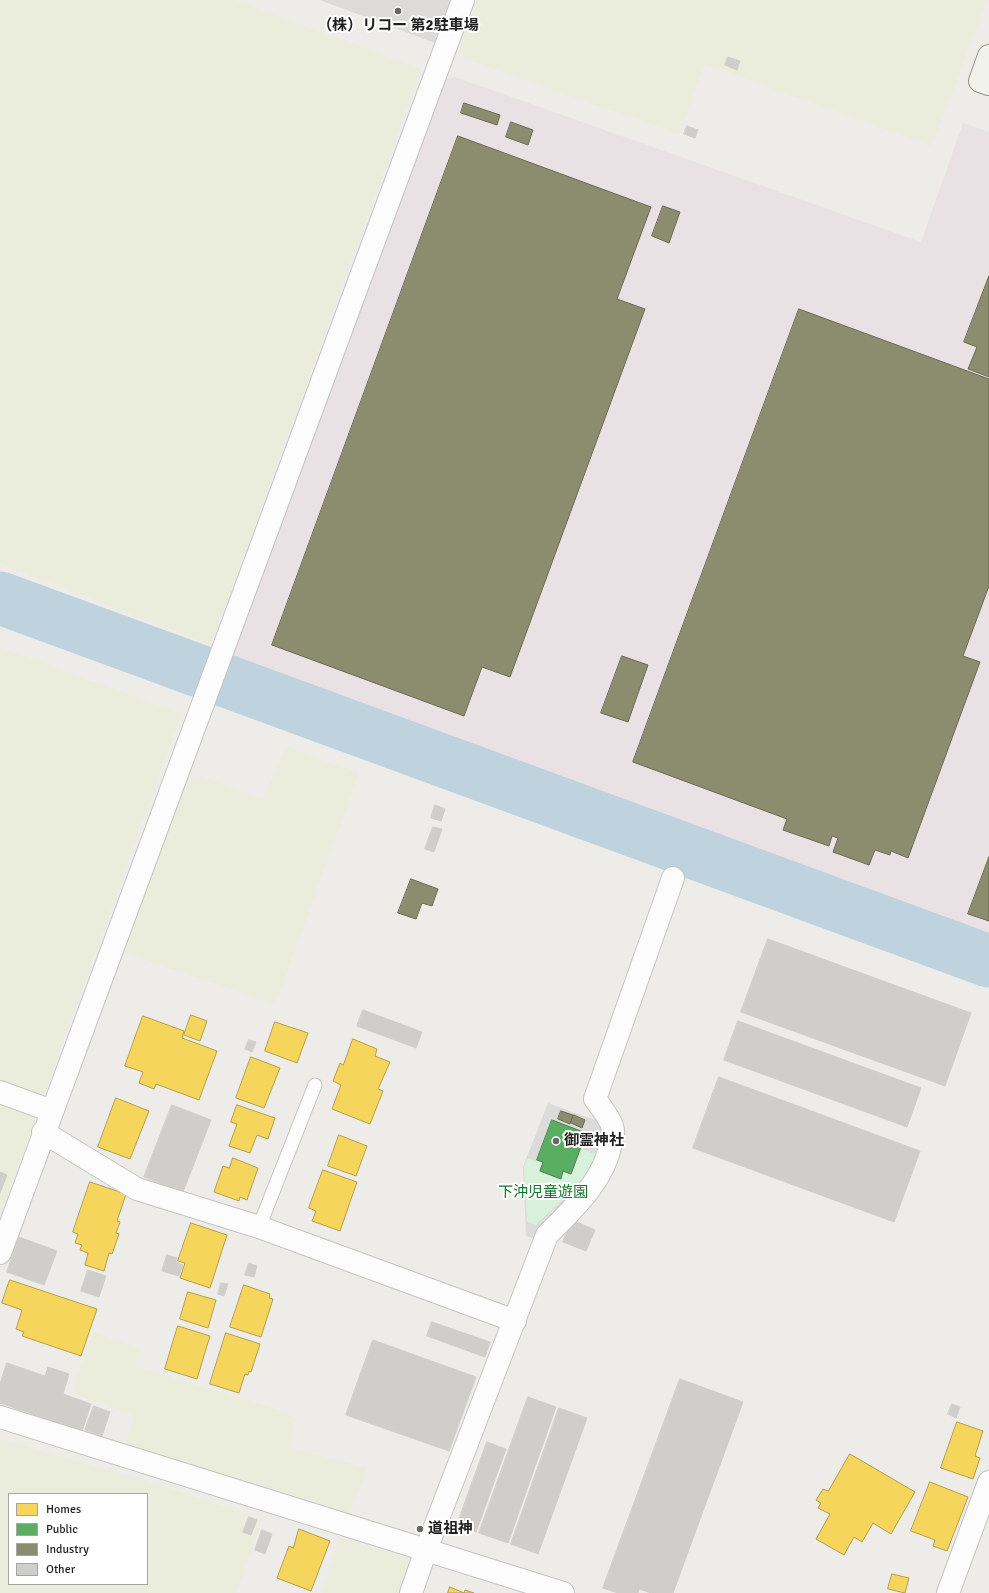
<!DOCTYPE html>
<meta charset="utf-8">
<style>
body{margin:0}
#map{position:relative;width:989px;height:1593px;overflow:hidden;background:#edece8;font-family:Signika,sans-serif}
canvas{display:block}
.legend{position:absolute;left:8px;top:1493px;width:140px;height:92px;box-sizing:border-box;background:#fff;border:1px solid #a5a5a5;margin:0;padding:5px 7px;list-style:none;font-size:12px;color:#1f1f1f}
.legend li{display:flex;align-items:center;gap:8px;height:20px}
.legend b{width:20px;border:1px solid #a5a5a5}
</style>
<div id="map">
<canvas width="989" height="1593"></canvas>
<ul class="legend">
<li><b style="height:11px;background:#f6d55c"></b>Homes</li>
<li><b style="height:11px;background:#5aae61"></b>Public</li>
<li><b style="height:11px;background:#8c8c6e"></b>Industry</li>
<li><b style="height:11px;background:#d0cecb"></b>Other</li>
</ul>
</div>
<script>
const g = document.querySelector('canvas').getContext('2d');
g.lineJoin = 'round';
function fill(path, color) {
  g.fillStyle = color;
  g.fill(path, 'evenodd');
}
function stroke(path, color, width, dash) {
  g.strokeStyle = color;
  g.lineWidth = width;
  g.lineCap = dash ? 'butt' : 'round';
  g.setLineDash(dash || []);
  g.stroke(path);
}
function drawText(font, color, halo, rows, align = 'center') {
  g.font = font + ' Signika,"Noto Sans JP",sans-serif';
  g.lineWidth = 4;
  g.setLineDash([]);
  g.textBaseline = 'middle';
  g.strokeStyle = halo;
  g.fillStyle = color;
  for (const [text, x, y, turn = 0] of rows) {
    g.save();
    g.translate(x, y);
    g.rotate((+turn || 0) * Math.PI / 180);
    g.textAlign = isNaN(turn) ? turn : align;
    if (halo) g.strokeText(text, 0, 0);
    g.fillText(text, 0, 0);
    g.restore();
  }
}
const residential = new Path2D(`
 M320,0H450L435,43Z`);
const industrial = new Path2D(`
 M455,77L921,242L963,123L989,132V983L215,702L445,80Z`);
const religious = new Path2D(`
 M548,1103L598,1121L603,1132V1146L582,1186L542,1224L535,1239L526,1236L523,1167Z`);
const farmland = new Path2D(`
 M0,0H234L421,69L211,645L0,563Z
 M477,0H987L932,146L705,64L679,134L465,59L460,47Z
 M0,647L181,714L0,1217Z
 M286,747L359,773L275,1005L121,951L182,786L201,777L263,799Z
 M93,1332L141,1349L136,1367L278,1410L296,1418L290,1448L367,1468L349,1515L125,1447L134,1415L74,1394L77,1377Z
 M0,1439L136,1478L263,1519L236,1593H0ZM9,1494H147V1584H9Z
 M340,1538L409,1558L410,1562L400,1593H321Z`);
const park = new Path2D(`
 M582,1149L597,1155C584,1184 559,1203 536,1225L527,1222L524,1166L528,1158L542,1163L539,1172L561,1180L564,1173L571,1175Z`);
const homes = new Path2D(`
 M191,1015L207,1021L200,1041L184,1035Z
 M143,1016L184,1031L182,1038L217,1051L199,1100L156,1084L154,1089L139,1083L143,1072L125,1066Z
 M275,1022L308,1033L297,1063L265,1051Z
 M353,1039L377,1049L375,1056L390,1062L378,1089L383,1091L370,1124L332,1109L341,1085L333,1081L340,1063L343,1065Z
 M251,1057L280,1068L264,1108L236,1098Z
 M116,1098L149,1111L130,1159L98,1147Z
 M237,1105L275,1118L268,1139L257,1135L250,1153L229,1146L237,1124L231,1122Z
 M339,1135L367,1146L356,1176L328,1166Z
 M233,1158L258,1168L247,1200L240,1197L239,1201L214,1192L223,1166L229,1168Z
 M323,1170L357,1182L340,1231L312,1221L316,1211L309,1208Z
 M90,1182L126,1194L117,1221L120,1222L116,1233L119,1234L112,1254L109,1253L104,1271L85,1265L88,1253L80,1250L82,1245L75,1243L78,1234L73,1232Z
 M191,1223L227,1235L210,1288L180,1278L185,1263L178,1261Z
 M10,1280L97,1309L81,1356L22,1336L24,1332L16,1329L22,1310L2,1303Z
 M244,1285L270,1294L269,1298L273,1299L261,1337L230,1327Z
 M188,1292L216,1300L208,1328L180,1319Z
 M178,1326L210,1336L197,1379L165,1369Z
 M226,1333L260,1344L251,1372L249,1371L248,1375L245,1374L239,1393L210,1384Z
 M957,1422L983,1431L975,1456L980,1458L973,1479L941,1468Z
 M850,1454L915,1492L891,1534L873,1523L862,1542L854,1537L844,1555L816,1539L830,1514L818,1508L821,1503L816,1500L823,1489L828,1491Z
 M930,1482L968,1497L947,1551L933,1546L935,1540L911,1531Z
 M299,1529L330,1541L311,1591L277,1578L289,1546L293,1548Z
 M892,1574L909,1578L905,1593L888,1589Z
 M450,1587L464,1593L465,1590L474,1593H448Z`);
const public = new Path2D(`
 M552,1120L586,1133L571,1174L563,1171L561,1179L540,1171L543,1162L537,1160Z`);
const industry = new Path2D(`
 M464,103L500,115L497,125L461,113Z
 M511,122L533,130L528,145L506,137Z
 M458,136L651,207L617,299L645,309L510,677L482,667L464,716L272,645Z
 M663,206L680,212L669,243L652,236Z
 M989,276V377L968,369L977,347L964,342Z
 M799,309L989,379V586L963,656L980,662L908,858L891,851L890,855L875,850L869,865L833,852L838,838L832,836L829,846L783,830L787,819L633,762Z
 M622,656L648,665L628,722L601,713Z
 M989,857V921L968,914Z
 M411,879L438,889L432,906L422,903L416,919L398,913Z
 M561,1111L573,1115L570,1124L558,1119Z
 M574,1115L585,1120L582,1128L571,1123Z`);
const river = new Path2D(`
 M0,598L989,961`);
const building = new Path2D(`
 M728,57L740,61L737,70L725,65Z
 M687,126L698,130L695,138L684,134Z
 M435,805L445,809L441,821L431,818Z
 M433,827L442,829L434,852L425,849Z
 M768,939L971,1013L945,1086L741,1012Z
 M363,1010L422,1032L416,1048L357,1026Z
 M738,1021L921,1088L907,1127L724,1060Z
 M249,1040L256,1042L252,1052L245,1049Z
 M719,1077L920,1151L894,1222L693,1148Z
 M172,1105L211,1120L183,1192L144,1177Z
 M0,1172L7,1175L0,1193Z
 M572,1220L595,1230L586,1251L563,1242Z
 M19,1237L57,1251L44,1285L7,1272Z
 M167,1255L177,1258L176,1262L183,1265L179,1276L162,1271Z
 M249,1263L257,1266L254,1277L245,1275Z
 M88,1270L106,1276L99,1297L81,1291Z
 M221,1283L228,1284L224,1296L218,1294Z
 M432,1322L490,1342L485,1357L427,1336Z
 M373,1340L476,1377L449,1451L346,1415Z
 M7,1363L45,1376L48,1367L69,1374L63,1394L91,1404L82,1431L0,1403V1384Z
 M680,1379L743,1402L673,1593H651L639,1589L638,1593H618L603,1588Z
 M528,1397L556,1407L508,1543L479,1533Z
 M952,1404L960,1407L956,1418L948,1414Z
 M94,1406L110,1412L102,1436L85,1430Z
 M559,1408L587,1418L538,1554L511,1544Z
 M487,1442L506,1449L476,1532L457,1525Z
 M249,1517L257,1520L251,1535L243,1532Z
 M262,1530L272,1534L265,1554L255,1550Z`);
const lane = new Path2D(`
 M259,1227L315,1085`);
const street = new Path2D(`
 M0,1092L52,1111
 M43,1132L137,1189L259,1227L515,1321
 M0,1253L463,0
 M0,1417L426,1550L411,1593
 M563,1593L426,1550L547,1235C573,1209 604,1181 611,1143C612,1139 614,1135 613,1131C613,1122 600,1106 595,1099L673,878
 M948,1593L989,1482`);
const secondary = new Path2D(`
 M989,56L980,81L989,84`);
const markers = [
 [398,11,4,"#676765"],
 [556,1141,4,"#676765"],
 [420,1529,4,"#676765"]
];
const poiNames = [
 ["（株）リコー 第2駐車場",398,26,"center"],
 ["御霊神社",564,1141],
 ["道祖神",428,1529]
];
const parkNames = [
 ["下沖児童遊園",543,1193]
];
fill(residential, '#dcdbd9');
fill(industrial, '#eae1e5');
fill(religious, '#dbdbd9');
fill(farmland, '#eaecdc');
fill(park, '#d8f1db');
fill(homes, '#f6d55c');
stroke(homes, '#b69e4a', 1);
fill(public, '#5aae61');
stroke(public, '#48834d', 1);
fill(industry, '#8c8c6e');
stroke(industry, '#6b6b56', 1);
stroke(river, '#bed3de', 53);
fill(building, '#d0cecb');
stroke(building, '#d0cec9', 1);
stroke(lane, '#c4c4c2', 15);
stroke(street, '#c4c4c2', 24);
stroke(secondary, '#919581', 24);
stroke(lane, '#fcfcfc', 13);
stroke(street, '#fcfcfc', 22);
stroke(secondary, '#f1f3eb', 22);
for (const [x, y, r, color] of markers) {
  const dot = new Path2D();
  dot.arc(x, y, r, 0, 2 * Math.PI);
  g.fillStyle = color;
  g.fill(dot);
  stroke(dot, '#fff', 1.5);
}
drawText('bold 15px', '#1f1f1f', '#fff', poiNames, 'left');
drawText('15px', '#157528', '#fff', parkNames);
</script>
